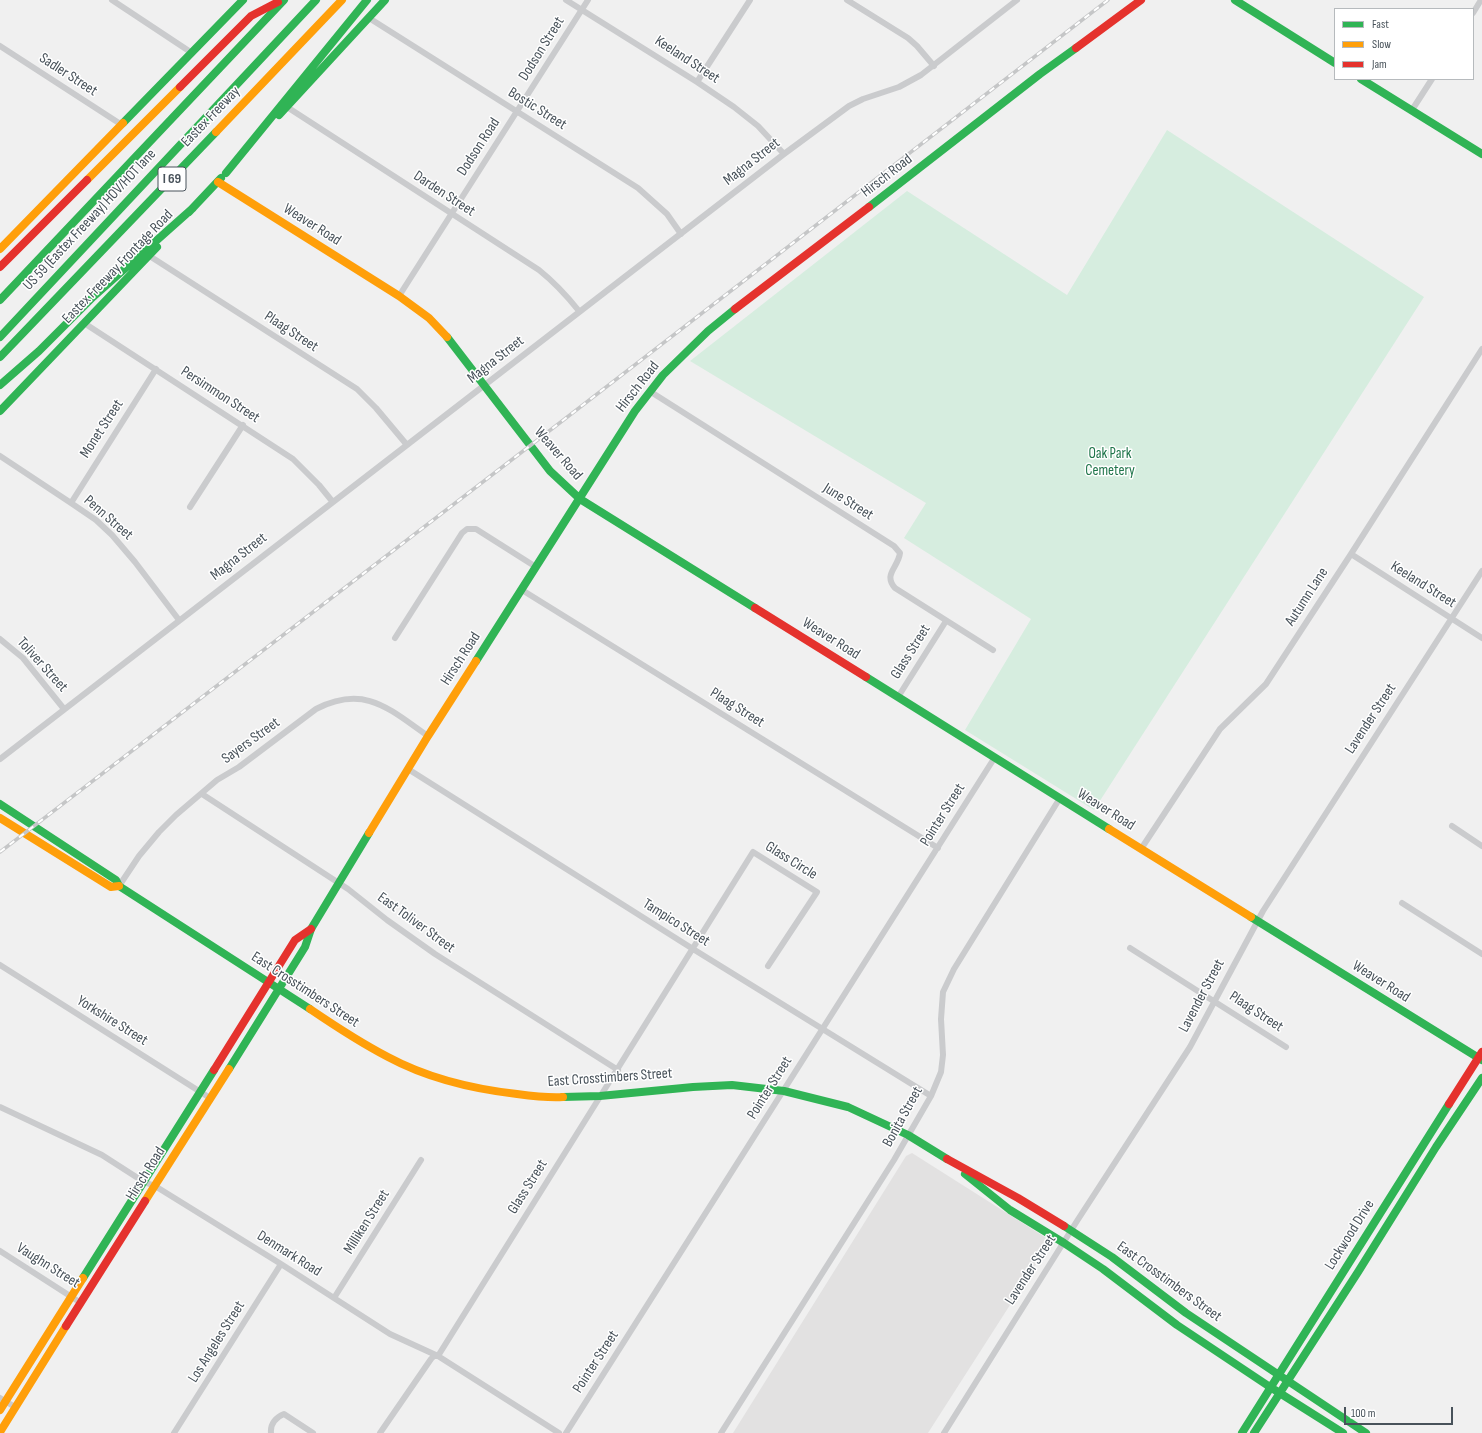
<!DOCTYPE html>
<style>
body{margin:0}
#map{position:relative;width:1482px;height:1433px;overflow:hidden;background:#f0f0f0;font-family:"Sofia Sans Condensed",sans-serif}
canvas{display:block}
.legend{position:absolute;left:1334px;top:8px;width:140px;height:72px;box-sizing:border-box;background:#fff;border:1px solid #b6babd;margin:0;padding:5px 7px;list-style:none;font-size:12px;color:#48525a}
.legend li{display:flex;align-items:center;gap:8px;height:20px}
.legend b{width:20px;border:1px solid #b6babd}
.scale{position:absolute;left:1344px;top:1407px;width:109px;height:18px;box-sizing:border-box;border:2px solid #48525a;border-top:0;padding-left:5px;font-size:12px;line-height:14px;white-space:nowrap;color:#48525a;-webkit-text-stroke:3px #fff;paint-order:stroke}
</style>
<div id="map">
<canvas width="1482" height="1433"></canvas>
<ul class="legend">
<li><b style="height:5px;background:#30b455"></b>Fast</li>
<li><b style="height:5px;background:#ff9f0a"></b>Slow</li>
<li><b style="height:5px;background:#e5322d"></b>Jam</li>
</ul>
<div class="scale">100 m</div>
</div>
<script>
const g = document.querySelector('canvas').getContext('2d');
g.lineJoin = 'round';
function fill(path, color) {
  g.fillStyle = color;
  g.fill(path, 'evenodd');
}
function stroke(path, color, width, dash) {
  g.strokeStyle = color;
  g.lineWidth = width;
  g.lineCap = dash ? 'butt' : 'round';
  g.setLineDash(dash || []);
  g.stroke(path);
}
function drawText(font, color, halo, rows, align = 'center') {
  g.font = font + ' "Sofia Sans Condensed",sans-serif';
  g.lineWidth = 3;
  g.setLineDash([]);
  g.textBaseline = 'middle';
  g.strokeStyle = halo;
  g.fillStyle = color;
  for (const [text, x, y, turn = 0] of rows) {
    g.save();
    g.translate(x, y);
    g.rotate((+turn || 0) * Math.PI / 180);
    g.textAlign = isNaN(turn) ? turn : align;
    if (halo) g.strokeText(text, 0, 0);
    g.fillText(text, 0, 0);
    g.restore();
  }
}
const education = new Path2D(`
 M912,1153L1051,1241L928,1433H733L906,1156Z`);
const green = new Path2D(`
 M1167,130L1424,297L1094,810L965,730L1031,619L904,538L926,503L690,361L907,191L1067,295Z`);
const street = new Path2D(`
 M112,0L192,53
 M566,0L697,82L734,107L758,126L784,154
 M847,0L908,38L917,46L934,66
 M1473,13L1481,0
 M369,18L638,188L667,214L681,234
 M0,46L122,125
 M697,82L750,0
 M287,107L539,270C554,282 567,296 579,311
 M1412,110L1432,79
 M148,255L357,389L376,408L407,445
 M399,296L588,0
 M84,323L293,459L319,485L332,501
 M651,392L894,546L900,553C898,568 883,574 895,588L993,650
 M0,456L71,503L96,520L112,535L135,562L179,620
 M71,503L156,369
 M190,507L243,425
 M1351,554L1482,638
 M522,590L938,848
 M395,638L462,533L467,529H476L536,567
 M0,639L23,658L64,709
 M898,697L946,621
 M0,759L784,154L849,106L863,99L899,87L921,75L1017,0
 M408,769L693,949L931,1096
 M202,794L348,889L387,920L435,954L618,1070
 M1452,826L1482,846
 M1141,849L1220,729L1266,684L1351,554L1482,349
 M119,886L139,856L159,832L176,815L217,780L239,767L316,709C365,684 389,709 428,736
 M1402,903L1482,954
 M1130,948L1286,1047
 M0,965L210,1098
 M0,1107L102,1155L144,1182L155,1186L281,1264L376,1325L390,1334L438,1356L559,1433
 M0,1251L81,1303
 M334,1298L421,1160
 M0,1398L15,1407
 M174,1433L281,1264
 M271,1433C270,1424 276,1417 284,1414L313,1433
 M380,1433L431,1359L434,1356H438L753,852L817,892L768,966
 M566,1433L995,757
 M721,1433L894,1160L931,1096L941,1072L943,1055L941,1019L943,992L954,969L1060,798
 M944,1433L1077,1221L1190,1047L1263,911L1482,571`);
const fast = new Path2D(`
 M1235,0L1335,63
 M1361,79L1482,154
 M279,115L385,0
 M123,123L243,0
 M226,173L367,0
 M869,207L1040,74L1076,48
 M189,212L221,178
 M0,300L284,0
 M0,337L316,0
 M447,337L550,471L580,499L755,608
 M0,357L216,132
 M0,385L39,351L93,297L193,208
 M0,411L157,247
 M476,661L635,411L663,375L708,331L735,309
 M866,677L1109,829
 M0,804L116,880L119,886L310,1009
 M1251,917L1482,1060
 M229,1069L305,947L311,929L369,833
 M563,1097L600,1096L693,1087L732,1085L784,1091L848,1107L908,1135L947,1159
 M965,1174L1010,1210L1064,1243L1103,1269L1177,1325L1267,1385L1343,1433
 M1064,1226L1112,1257L1186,1313L1366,1433
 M83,1278L214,1070
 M1242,1433L1449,1104
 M1254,1433L1358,1272L1436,1147L1482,1078`);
const slow = new Path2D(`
 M216,132L342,0
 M87,180L180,87
 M218,182L399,296L429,318L447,337
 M0,249L123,123
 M0,818L111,887L119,886
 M1109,829L1251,917
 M369,833L428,736L476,661
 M310,1009C335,1026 361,1043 388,1057C427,1078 473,1089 517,1094C532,1096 547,1098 563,1097
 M145,1201L229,1069
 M0,1410L83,1278
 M0,1432L66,1326`);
const jam = new Path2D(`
 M1076,48L1141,0
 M180,87L251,16L278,2
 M0,267L87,180
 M735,309L869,207
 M755,608L866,677
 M214,1070L295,940L311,929
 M1449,1104L1482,1052
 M947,1159L1018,1198L1064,1226
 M66,1326L145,1201`);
const rail = new Path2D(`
 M0,852L531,445L1108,0`);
const shields = [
 [172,179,28]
];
const shieldNames = [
 ["I 69",172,179]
];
const streetNames = [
 ["Dodson Street",542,49,-58],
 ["Keeland Street",687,60,33],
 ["Sadler Street",68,75,33],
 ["Bostic Street",537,109,32],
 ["Eastex Freeway",211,117,-46],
 ["Dodson Road",479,147,-57],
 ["Magna Street",752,162,-38],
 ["Hirsch Road",887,176,-38],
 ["Darden Street",444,194,33],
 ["US 59 (Eastex Freeway) HOV/HOT lane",90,220,-47],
 ["Weaver Road",312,225,32],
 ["Eastex Freeway Frontage Road",118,267,-46],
 ["Plaag Street",291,332,33],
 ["Magna Street",496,360,-38],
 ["Hirsch Road",638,387,-52],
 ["Persimmon Street",220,395,33],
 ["Monet Street",102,429,-57],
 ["Weaver Road",558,454,49],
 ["June Street",848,502,32],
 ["Penn Street",108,518,41],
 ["Magna Street",239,557,-38],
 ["Keeland Street",1423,585,32],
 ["Autumn Lane",1307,597,-57],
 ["Weaver Road",831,639,32],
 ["Glass Street",911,652,-58],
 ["Hirsch Road",461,659,-57],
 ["Toliver Street",42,665,48],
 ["Plaag Street",737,708,32],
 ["Lavender Street",1371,719,-57],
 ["Sayers Street",251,741,-36],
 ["Weaver Road",1106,810,32],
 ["Pointer Street",943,815,-58],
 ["Glass Circle",791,861,32],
 ["East Toliver Street",416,923,36],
 ["Tampico Street",676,923,32],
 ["Weaver Road",1381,982,32],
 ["East Crosstimbers Street",305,990,33],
 ["Lavender Street",1202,996,-62],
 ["Plaag Street",1256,1012,33],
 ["Yorkshire Street",112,1021,32],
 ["East Crosstimbers Street",610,1078,-4],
 ["Pointer Street",770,1088,-58],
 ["Bonita Street",903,1117,-61],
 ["Hirsch Road",146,1174,-58],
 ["Glass Street",528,1187,-58],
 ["Milliken Street",367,1222,-58],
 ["Lockwood Drive",1350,1235,-58],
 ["Denmark Road",289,1254,32],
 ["Vaughn Street",48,1266,32],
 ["Lavender Street",1031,1270,-57],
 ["East Crosstimbers Street",1169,1282,36],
 ["Los Angeles Street",217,1342,-58],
 ["Pointer Street",596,1362,-57]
];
const parkNames = [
 ["Oak Park",1110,454],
 ["Cemetery",1110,471]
];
fill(education, '#e2e1e1');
fill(green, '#d6eddf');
stroke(street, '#cacbcd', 6);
stroke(fast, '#30b455', 8);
stroke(slow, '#ff9f0a', 8);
stroke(jam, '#e5322d', 8);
stroke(rail, '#c5c6c7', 3.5);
stroke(rail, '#fff', 2, [6]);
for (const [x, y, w] of shields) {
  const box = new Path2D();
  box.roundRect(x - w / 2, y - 12, w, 24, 3);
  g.fillStyle = '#fff';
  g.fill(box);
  stroke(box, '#48525a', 1);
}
drawText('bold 14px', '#48525a', null, shieldNames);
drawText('15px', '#48525a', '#fff', streetNames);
drawText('15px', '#1f754a', '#fff', parkNames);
</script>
